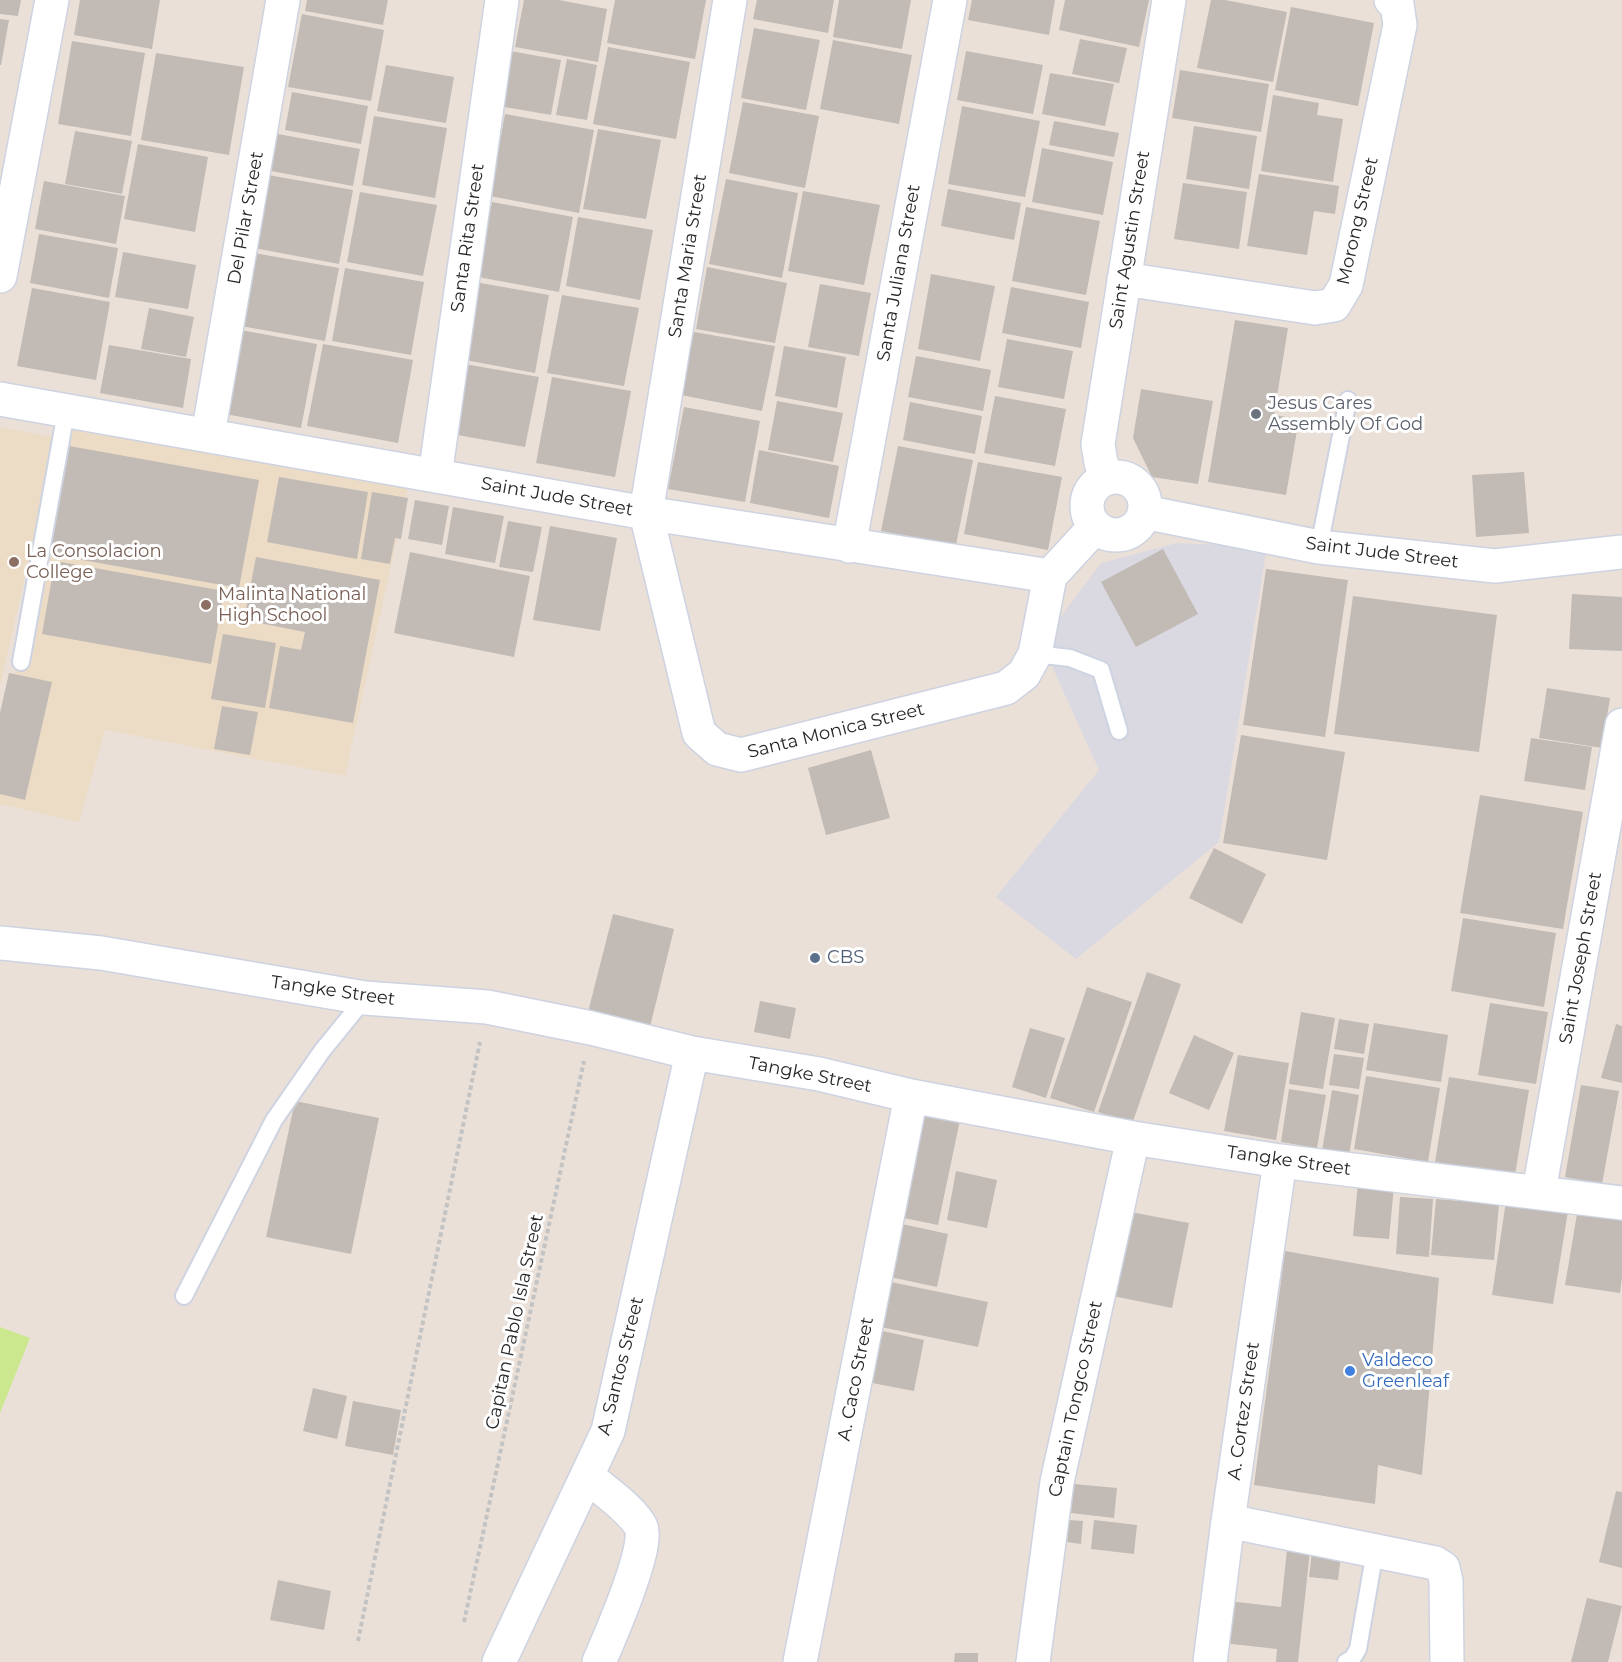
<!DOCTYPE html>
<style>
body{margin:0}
canvas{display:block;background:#eae0d8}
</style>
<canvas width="1622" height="1662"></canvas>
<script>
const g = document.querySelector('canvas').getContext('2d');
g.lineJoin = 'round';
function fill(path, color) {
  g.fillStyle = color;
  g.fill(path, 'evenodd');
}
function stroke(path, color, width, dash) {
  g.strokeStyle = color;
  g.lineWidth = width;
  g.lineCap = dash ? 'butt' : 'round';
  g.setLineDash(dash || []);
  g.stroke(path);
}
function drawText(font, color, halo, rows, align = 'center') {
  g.font = font + ' Montserrat,sans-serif';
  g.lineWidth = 6;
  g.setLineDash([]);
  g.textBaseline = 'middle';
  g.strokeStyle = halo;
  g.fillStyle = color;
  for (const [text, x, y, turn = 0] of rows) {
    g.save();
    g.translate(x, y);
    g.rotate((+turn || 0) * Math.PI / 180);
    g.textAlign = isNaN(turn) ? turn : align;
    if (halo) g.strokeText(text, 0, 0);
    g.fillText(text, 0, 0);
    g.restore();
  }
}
const industrial = new Path2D(`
 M1177,543L1267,547L1219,842L1076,959L996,897L1099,770L1050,662L1053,627L1101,563Z`);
const education = new Path2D(`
 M67,425L410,479L345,776L105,730L79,822L0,804V746Z
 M0,427L56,438L0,687Z`);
const pitch = new Path2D(`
 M0,1327L30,1338L0,1413Z`);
const building = new Path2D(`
 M0,0H21L18,16L0,14Z
 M80,0H160L152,49L74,35Z
 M307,0H388L383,25L305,11Z
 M524,0H559L607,9L598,62L515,47Z
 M615,0H706L695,59L607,43Z
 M757,0H834L828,33L753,19Z
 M839,0H911L902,49L833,37Z
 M972,0H1055L1049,35L968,20Z
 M1065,0H1149L1139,47L1059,30Z
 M1211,0H1225L1287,12L1273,82L1197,68Z
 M1291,7L1374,23L1358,106L1275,90Z
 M302,14L384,30L371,101L288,87Z
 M0,19L9,20L1,65H0Z
 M754,28L820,40L806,110L741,98Z
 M1080,39L1127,48L1119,83L1072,74Z
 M833,40L912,55L899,124L820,109Z
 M72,41L145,53L131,136L58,124Z
 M608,47L690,62L676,139L593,124Z
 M510,51L561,60L551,115L499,106Z
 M966,51L1043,65L1033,114L957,100Z
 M156,53L244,67L229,155L141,140Z
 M567,59L597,65L587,120L556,115Z
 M386,65L454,77L446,123L377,111Z
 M1180,70L1269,84L1261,132L1172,118Z
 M1050,73L1114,84L1105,126L1042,114Z
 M292,92L368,106L361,144L285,130Z
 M1273,95L1319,103L1317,115L1343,119L1333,182L1261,171Z
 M743,102L819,116L805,188L729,173Z
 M962,106L1040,121L1025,197L948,184Z
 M505,114L594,130L579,213L490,196Z
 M374,116L447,128L435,198L362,185Z
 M1054,121L1119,133L1114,157L1049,145Z
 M1194,126L1257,136L1249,189L1186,179Z
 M598,129L661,140L646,219L583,209Z
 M75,131L132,141L122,194L65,184Z
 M278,134L360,149L353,186L271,171Z
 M138,144L208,157L195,232L124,219Z
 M1042,148L1113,162L1103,215L1032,202Z
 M1259,174L1339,186L1335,214L1314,211L1307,255L1247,246Z
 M268,175L353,190L339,264L254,248Z
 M726,179L798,193L782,278L709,264Z
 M44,181L125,196L116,244L35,229Z
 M1183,183L1247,192L1239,249L1174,239Z
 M948,189L1021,203L1014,240L941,226Z
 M803,191L880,205L864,285L788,271Z
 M360,192L437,205L423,276L347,262Z
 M492,202L573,217L559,292L478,277Z
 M1026,207L1100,221L1086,295L1012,281Z
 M578,217L653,230L640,300L566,286Z
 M39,234L118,248L109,298L30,283Z
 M123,252L196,265L188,309L115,297Z
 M254,253L339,268L325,341L241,326Z
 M707,267L787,283L775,343L696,329Z
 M345,268L424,282L411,355L332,341Z
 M931,274L995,286L980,361L918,349Z
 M469,281L549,295L535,373L454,358Z
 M820,284L871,293L859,356L808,347Z
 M1011,287L1089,302L1081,348L1002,333Z
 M32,288L110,302L96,380L17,366Z
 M562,295L639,308L624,386L547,373Z
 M149,308L194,317L186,357L141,349Z
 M1235,320L1288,328L1274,415L1299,419L1286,495L1208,482Z
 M235,329L317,344L301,428L220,413Z
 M694,332L775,346L762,411L681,395Z
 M1007,339L1073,351L1064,399L998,387Z
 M323,344L413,360L398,443L307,426Z
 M109,345L191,359L183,408L100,393Z
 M784,346L846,357L837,408L775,396Z
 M916,356L991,370L983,411L908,397Z
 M459,363L539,377L525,447L446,433Z
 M552,377L631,391L615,477L536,463Z
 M1141,389L1213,401L1198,484L1152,477L1133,438Z
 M995,396L1066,409L1055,466L984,453Z
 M777,401L843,413L833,462L768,450Z
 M910,402L982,416L975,454L903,440Z
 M684,407L760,421L745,502L668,489Z
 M69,446L259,480L239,588L49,554Z
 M898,446L973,460L956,545L881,531Z
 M759,450L839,466L829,518L750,503Z
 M978,462L1062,477L1048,550L964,534Z
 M1524,472L1529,533L1476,537L1472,475Z
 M279,477L368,492L357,559L267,542Z
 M372,492L408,498L401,539L395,538L390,564L361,559Z
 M415,500L449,506L442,545L408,539Z
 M453,507L504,516L495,563L445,554Z
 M508,521L542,527L533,572L499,567Z
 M550,526L617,538L600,631L533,620Z
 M1163,549L1198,614L1136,647L1101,582Z
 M410,552L530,576L514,657L394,633Z
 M256,557L380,580L353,723L269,708L280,646L301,650L305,632L244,620Z
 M55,561L224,591L211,664L42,634Z
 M1266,569L1348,580L1325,737L1243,725Z
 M1572,594L1622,597V651L1569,649Z
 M1353,596L1497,615L1479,752L1334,734Z
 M223,634L276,643L265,708L211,699Z
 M9,673L52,682L25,800L0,794V713Z
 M1547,688L1610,698L1602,748L1539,738Z
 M222,706L258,712L250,755L214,749Z
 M1241,735L1345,752L1327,860L1223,843Z
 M1531,738L1592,747L1585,790L1524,781Z
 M871,750L890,818L826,835L808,768Z
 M1480,795L1583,812L1563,929L1460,913Z
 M1214,848L1266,874L1242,924L1189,898Z
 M613,914L674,929L650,1027L588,1012Z
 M1463,918L1556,933L1544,1007L1451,991Z
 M1147,972L1181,984L1132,1124L1098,1112Z
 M1087,987L1132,1002L1094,1112L1050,1098Z
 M760,1001L796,1008L790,1039L754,1032Z
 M1490,1003L1548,1012L1536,1084L1478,1075Z
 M1301,1012L1335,1018L1323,1089L1289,1084Z
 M1339,1019L1369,1024L1364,1054L1334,1049Z
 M1374,1023L1448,1035L1441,1082L1366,1070Z
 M1616,1024L1622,1026V1083L1601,1078Z
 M1030,1028L1065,1038L1046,1098L1012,1087Z
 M1194,1035L1234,1053L1209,1110L1169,1093Z
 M1334,1054L1364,1058L1359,1089L1329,1085Z
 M1238,1055L1289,1063L1276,1140L1224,1131Z
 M1366,1076L1440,1088L1428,1162L1354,1149Z
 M1449,1077L1529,1090L1515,1175L1435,1162Z
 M1581,1085L1619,1091L1602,1184L1565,1177Z
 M1289,1089L1326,1095L1317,1148L1281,1142Z
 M1332,1090L1359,1095L1349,1155L1322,1151Z
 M295,1101L379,1118L351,1254L266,1237Z
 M921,1112L960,1120L938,1225L899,1217Z
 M956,1171L997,1180L987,1228L947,1220Z
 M1358,1183L1394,1186L1389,1239L1353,1236Z
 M1400,1197L1433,1199L1429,1257L1396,1254Z
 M1436,1199L1499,1204L1494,1260L1431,1255Z
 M1506,1201L1568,1211L1553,1304L1492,1295Z
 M1120,1210L1189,1223L1172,1308L1103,1294Z
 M1577,1214L1622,1220V1277L1620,1293L1565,1285Z
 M902,1224L948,1234L937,1287L890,1277Z
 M1285,1251L1439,1278L1422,1475L1378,1465L1375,1504L1254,1485Z
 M886,1281L988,1302L978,1347L876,1326Z
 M878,1330L924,1340L914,1391L867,1382Z
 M313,1388L347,1396L337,1439L303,1431Z
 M353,1401L401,1410L393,1455L345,1446Z
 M1074,1484L1117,1488L1114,1518L1071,1513Z
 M1616,1491L1622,1492V1568L1599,1562Z
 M1069,1520L1083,1521L1081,1544L1067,1542Z
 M1094,1520L1137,1525L1134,1554L1091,1549Z
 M1287,1549L1310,1551L1298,1662H1276L1277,1649L1223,1643L1228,1601L1281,1607Z
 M1312,1552L1341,1555L1338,1580L1309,1577Z
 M278,1580L331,1591L324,1630L270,1620Z
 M1587,1598L1622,1606L1608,1662H1571Z
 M955,1653H978V1662H954Z`);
const path = new Path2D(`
 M464,1622L584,1061
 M358,1641L480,1042`);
const lane = new Path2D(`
 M1319,547L1348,400
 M1035,654L1070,658L1101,670L1119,731
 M21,662L66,412
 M184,1296L274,1120L322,1051L365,998
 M1346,1662L1352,1659L1358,1649L1375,1551`);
const street = new Path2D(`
 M730,0L646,513L699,733L717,749L741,755L1006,688L1024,674L1035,654L1050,576
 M0,276L52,0
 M1124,279L1315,308L1334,305L1346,285L1400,25L1397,4L1391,0
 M0,399L646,513L1050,576
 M208,435L283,0
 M435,476L502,0
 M1087 506a29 29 0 1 1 58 0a29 29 0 1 1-58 0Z
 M1109,478L1101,463L1098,444L1169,0
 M1144,512L1319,547L1495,566L1622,552
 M849,546L950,0
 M1050,576L1095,527
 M0,943L101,953L365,998L487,1007L591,1028L692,1053L819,1074L911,1096L1133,1138L1280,1161L1622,1203
 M1539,1191L1622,725
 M587,1476C603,1490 632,1509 641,1527C650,1546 609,1639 599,1662
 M1228,1521L1435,1563L1443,1568L1446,1581L1447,1662
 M499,1662L608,1431L692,1053
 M800,1662L911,1096
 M1033,1662L1057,1482L1133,1138
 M1210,1662L1228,1521L1280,1161`);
const markers = [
 [1256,414,6,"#6b7280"],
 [14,562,6,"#8d6e63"],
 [206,605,6,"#8d6e63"],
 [815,958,6,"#5c6f8a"],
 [1350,1371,6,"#3f7fe0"]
];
const streetNames = [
 ["Del Pilar Street",246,218,-80],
 ["Morong Street",1358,221,-77],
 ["Santa Rita Street",468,238,-82],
 ["Saint Agustin Street",1130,240,-81],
 ["Santa Maria Street",688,256,-81],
 ["Santa Juliana Street",899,273,-80],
 ["Saint Jude Street",557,497,10],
 ["Saint Jude Street",1382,553,7],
 ["Santa Monica Street",836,731,-14],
 ["Saint Joseph Street",1581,958,-80],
 ["Tangke Street",333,991,8],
 ["Tangke Street",810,1075,11],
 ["Tangke Street",1289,1161,8],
 ["Capitan Pablo Isla Street",515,1322,-78],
 ["A. Santos Street",621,1366,-76],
 ["A. Caco Street",856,1379,-79],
 ["Captain Tongco Street",1076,1399,-78],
 ["A. Cortez Street",1244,1411,-82]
];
const worshipNames = [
 ["Jesus Cares",1268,404],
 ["Assembly Of God",1268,425]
];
const educationNames = [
 ["La Consolacion",26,552],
 ["College",26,573],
 ["Malinta National",218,595],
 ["High School",218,616]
];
const serviceNames = [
 ["CBS",827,958]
];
const shopNames = [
 ["Valdeco",1362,1361],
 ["Greenleaf",1362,1382]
];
fill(industrial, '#dad9e1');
fill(education, '#ecdcc6');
fill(pitch, '#cce88f');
fill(building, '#c1bab5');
stroke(lane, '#cdd3e0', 20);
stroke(street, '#cdd3e0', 36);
stroke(path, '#c3c3c3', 4, [4.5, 3]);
stroke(lane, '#fff', 16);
stroke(street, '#fff', 33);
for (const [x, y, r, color] of markers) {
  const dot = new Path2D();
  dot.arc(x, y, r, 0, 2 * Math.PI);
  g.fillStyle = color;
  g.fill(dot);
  stroke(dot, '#fff', 2);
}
drawText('18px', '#272727', '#fff', streetNames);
drawText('18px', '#5b616d', '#fff', worshipNames, 'left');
drawText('18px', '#785e54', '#fff', educationNames, 'left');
drawText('18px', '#4e5e75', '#fff', serviceNames, 'left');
drawText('18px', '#366cbe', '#fff', shopNames, 'left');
</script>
